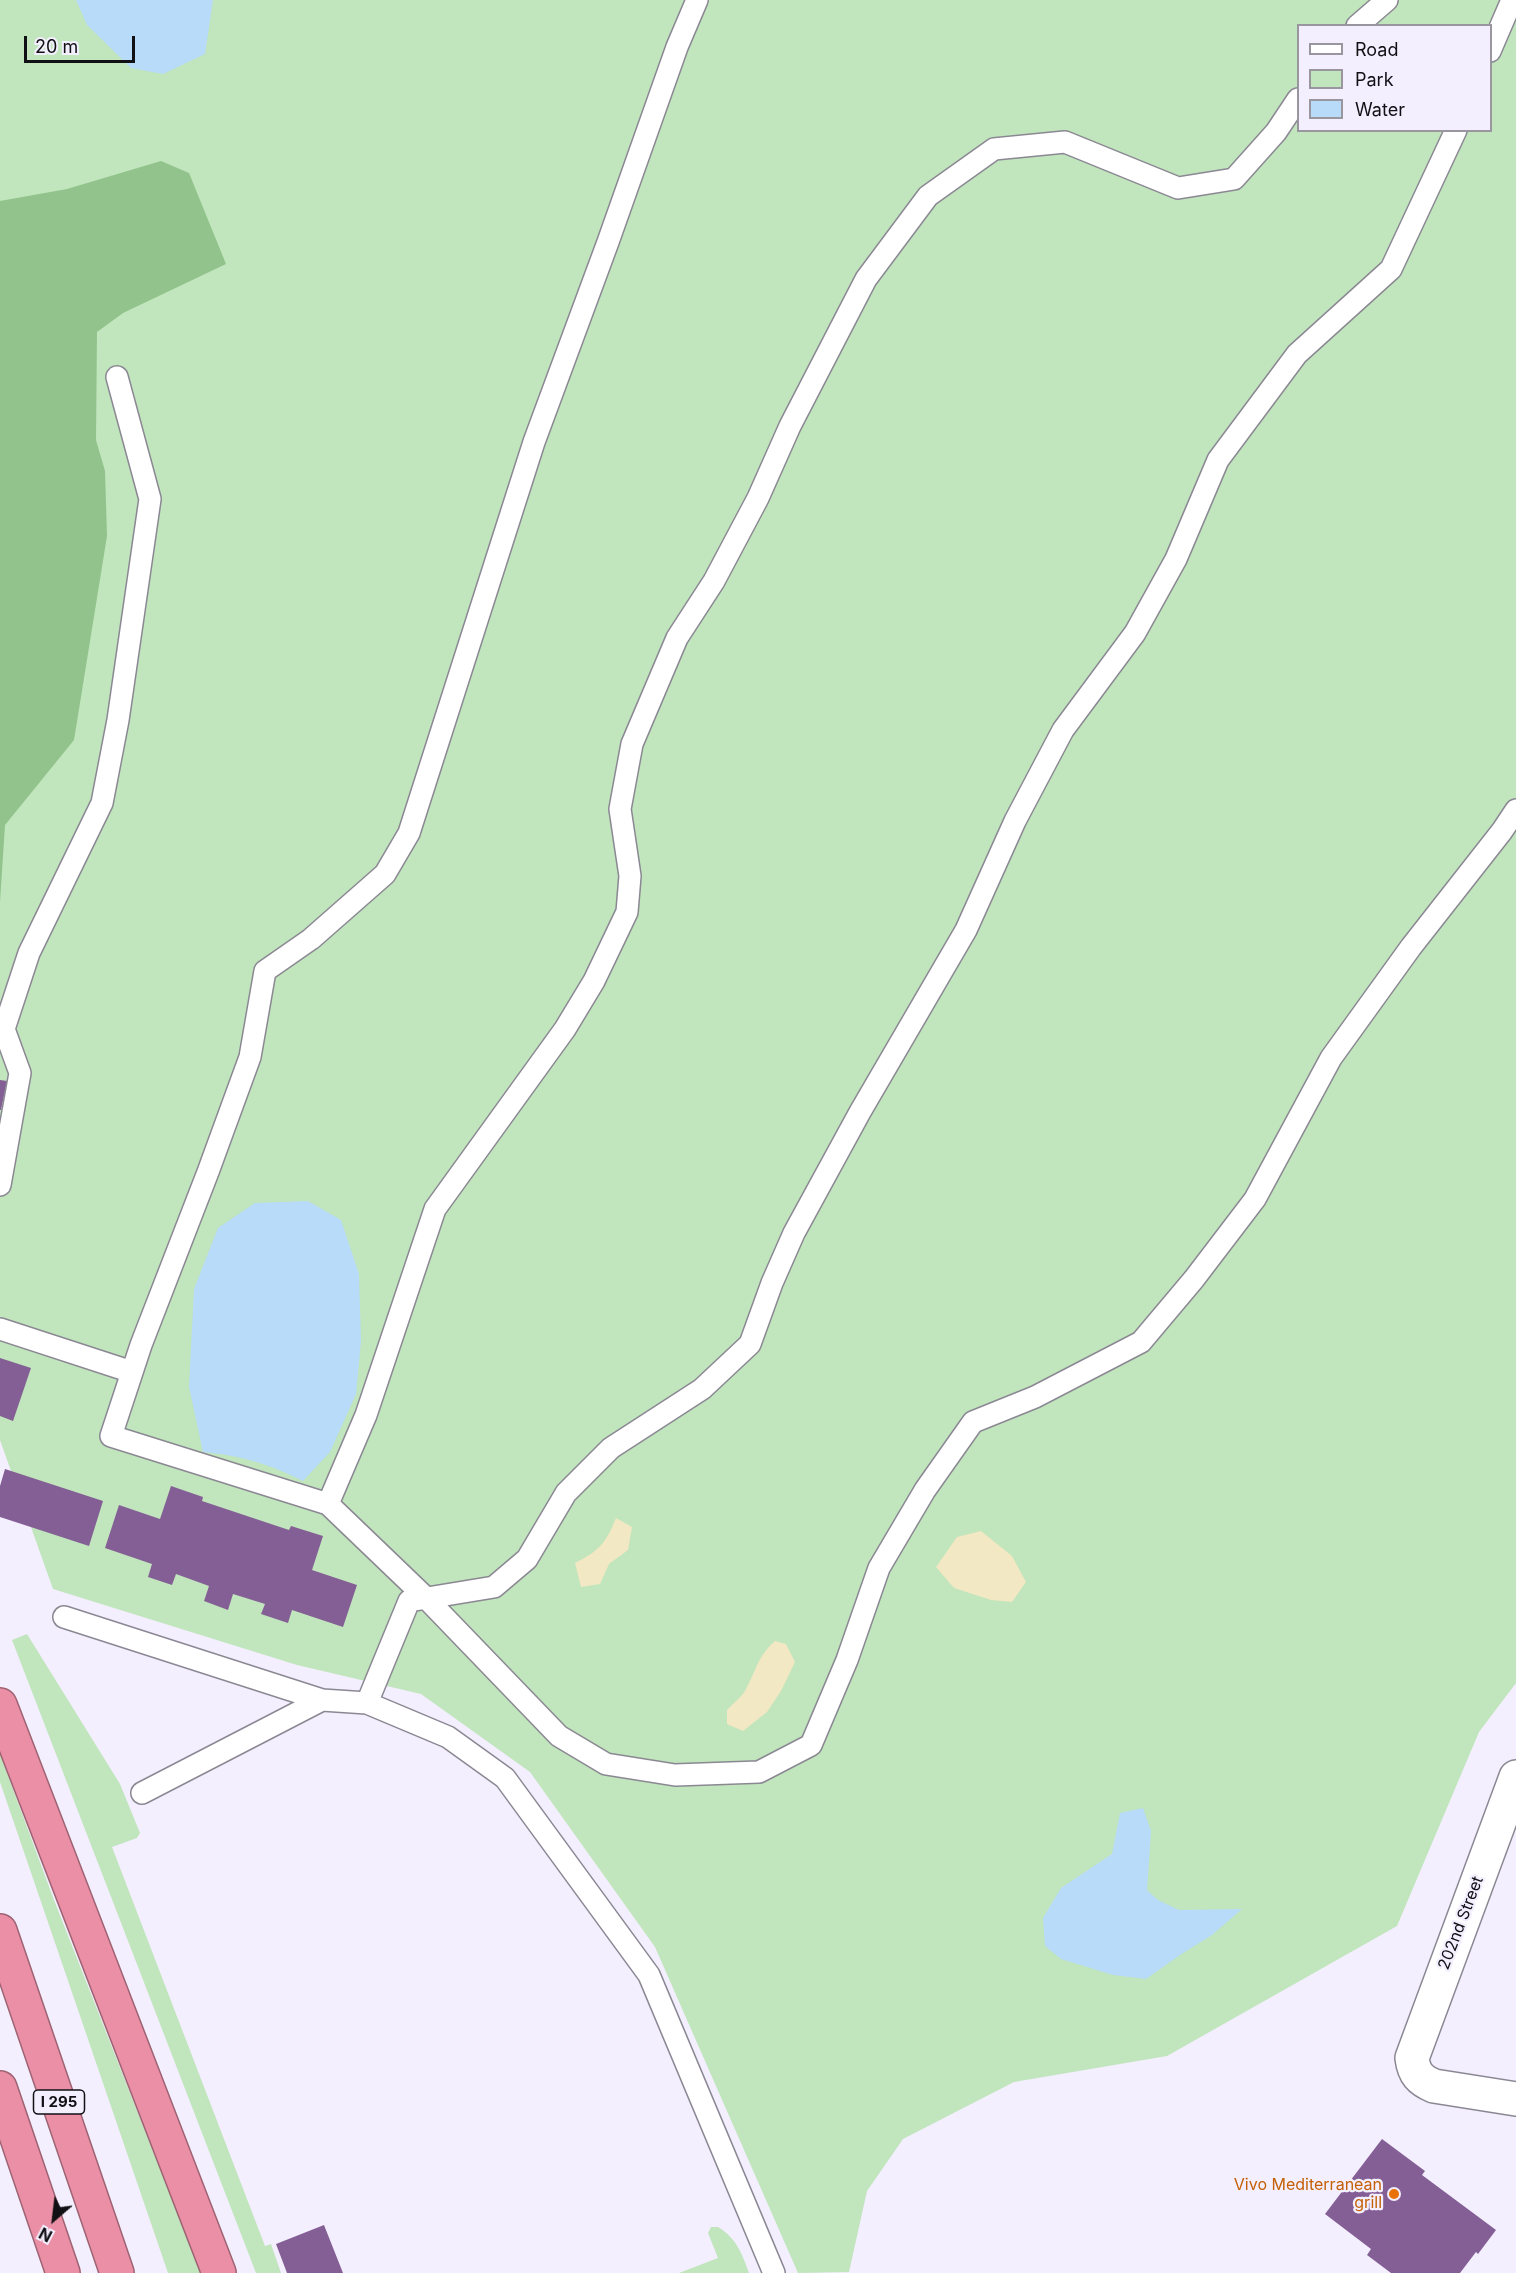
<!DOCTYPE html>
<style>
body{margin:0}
#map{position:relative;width:1516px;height:2273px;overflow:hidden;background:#f3effe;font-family:Inter,sans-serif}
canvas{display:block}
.legend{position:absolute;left:1297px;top:24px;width:195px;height:108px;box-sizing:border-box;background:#f3effe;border:2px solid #9996a0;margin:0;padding:8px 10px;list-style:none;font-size:18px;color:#111014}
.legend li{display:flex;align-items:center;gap:12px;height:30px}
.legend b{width:30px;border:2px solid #9996a0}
.north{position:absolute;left:24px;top:2189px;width:60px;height:60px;-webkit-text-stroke:4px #f3effe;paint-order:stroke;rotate:208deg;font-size:16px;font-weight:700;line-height:24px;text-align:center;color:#111014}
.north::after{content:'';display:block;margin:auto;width:21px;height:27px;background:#111014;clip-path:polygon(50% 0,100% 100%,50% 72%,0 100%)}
.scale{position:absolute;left:24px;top:36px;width:111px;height:27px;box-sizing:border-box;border:3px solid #111014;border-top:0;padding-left:8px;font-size:18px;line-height:21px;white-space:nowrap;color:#111014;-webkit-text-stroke:4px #f3effe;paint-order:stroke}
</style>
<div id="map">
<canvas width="1516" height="2273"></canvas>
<ul class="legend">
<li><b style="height:8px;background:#fff"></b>Road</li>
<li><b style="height:16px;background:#c1e5bc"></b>Park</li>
<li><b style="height:16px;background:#b7dbf9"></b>Water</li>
</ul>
<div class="north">N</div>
<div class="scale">20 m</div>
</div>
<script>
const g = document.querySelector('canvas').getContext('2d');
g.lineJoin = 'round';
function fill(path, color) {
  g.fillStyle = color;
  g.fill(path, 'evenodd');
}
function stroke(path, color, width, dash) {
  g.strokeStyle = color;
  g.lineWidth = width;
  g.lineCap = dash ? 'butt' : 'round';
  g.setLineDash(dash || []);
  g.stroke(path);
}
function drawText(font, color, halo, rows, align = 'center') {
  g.font = font + ' Inter,sans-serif';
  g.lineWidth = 4.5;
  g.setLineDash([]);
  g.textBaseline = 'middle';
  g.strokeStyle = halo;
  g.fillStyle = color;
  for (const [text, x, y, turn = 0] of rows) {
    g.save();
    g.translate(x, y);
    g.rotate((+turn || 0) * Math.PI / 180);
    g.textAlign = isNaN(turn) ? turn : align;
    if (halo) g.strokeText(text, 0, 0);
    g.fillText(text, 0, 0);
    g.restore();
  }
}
const green = new Path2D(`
 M0,0H1516V1683L1479,1732L1397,1926L1167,2056L1014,2082L903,2139L867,2191L849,2272L798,2273L655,1947L530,1772L421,1694L297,1665L53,1589L0,1440ZM1298,26H1490V130H1298Z
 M27,1634L120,1784L140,1833L137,1838L112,1847L265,2246L271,2244L281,2273H256L12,1640Z
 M0,1754L54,1900L201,2273H168L0,1782Z
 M711,2227H718C736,2238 742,2253 749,2273H679L718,2258L708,2233Z`);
const forest = new Path2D(`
 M161,161L189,173L226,264L123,313L97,332L96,440L105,471L107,536L74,740L5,825L0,902V201L67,189Z`);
const sand = new Path2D(`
 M616,1518L632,1527L628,1550L609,1564L600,1584L581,1587L575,1563C599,1551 606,1543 616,1518Z
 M981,1531L1012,1556L1026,1582L1012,1602L991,1600L954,1588L936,1567L957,1537Z
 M775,1641L786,1644L795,1662L781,1691L767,1712L743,1731L727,1724V1710C733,1703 742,1697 746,1689C757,1669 757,1657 775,1641Z`);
const water = new Path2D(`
 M76,0H213L205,54L163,74L131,68L87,25Z
 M308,1201L341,1220L359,1274L361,1341L356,1394L330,1452L303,1481C267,1463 242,1456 203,1452L189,1387L194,1289L218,1228L255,1203Z
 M1143,1808L1151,1831L1147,1890L1158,1900L1179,1910L1242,1909L1212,1935L1180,1955L1146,1979L1113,1975L1061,1959L1045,1946L1043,1918L1061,1888L1112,1854L1120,1813Z`);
const building = new Path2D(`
 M0,1080L7,1081L1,1110H0Z
 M0,1358L31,1368L13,1421L0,1416Z
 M5,1469L103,1501L89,1546L0,1517V1486Z
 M171,1486L203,1497L202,1501L289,1530L291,1526L323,1536L312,1570L357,1585L343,1627L292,1610L288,1623L261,1614L265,1604L233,1594L228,1610L204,1601L209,1586L176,1574L172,1585L148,1577L152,1564L105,1548L119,1505L160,1519Z
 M1382,2139L1425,2171L1422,2175L1496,2230L1478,2254L1476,2252L1460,2273H1391L1367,2255L1371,2249L1325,2214Z
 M324,2225L343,2273H287L276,2244Z`);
const service = new Path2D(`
 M697,0L677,47L608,242L534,442L409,833L385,874L311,939L265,971L250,1057L208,1172L141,1345L111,1436L328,1504L366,1415L435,1209L565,1029L594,981L627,912L630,876L620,809L632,744L677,638L714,581L758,498L790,426L866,279L928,196L994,149L1065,142L1178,188L1234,179L1276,132L1298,99
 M1357,26L1387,0
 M1490,51L1512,0
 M0,1185L20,1073L4,1029L29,953L102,803L118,720L150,499L117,377
 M0,1329L132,1372
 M328,1504L426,1598L559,1736L606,1764L675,1775L759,1772L811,1745L847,1660L879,1568L925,1490L973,1422L1035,1397L1141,1342L1194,1279L1255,1199L1331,1058L1411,947L1502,831L1516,810
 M64,1617L322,1700L367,1703L448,1737L505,1778L649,1975L774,2273
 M367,1703L409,1601L494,1587L527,1559L566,1493L611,1448L702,1389L750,1344L772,1283L794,1233L860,1112L966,930L1015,821L1063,730L1135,633L1176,559L1218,460L1297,354L1391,269L1456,130
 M142,1793L322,1700`);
const minor = new Path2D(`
 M1516,1777L1412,2058C1414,2074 1420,2080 1434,2086L1516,2099`);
const motorway = new Path2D(`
 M0,1705L219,2273
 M0,1931L117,2273
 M0,2088L63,2273`);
const markers = [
 [1394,2194,6,"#e8710a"]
];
const shields = [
 [59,2102,51]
];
const shieldNames = [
 ["I 295",59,2102]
];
const streetNames = [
 ["202nd Street",1461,1923,-69]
];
const foodNames = [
 ["Vivo Mediterranean",1382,2185],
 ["grill",1382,2203]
];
fill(green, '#c1e5bc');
fill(forest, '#92c38c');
fill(sand, '#f2e8c3');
fill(water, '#b7dbf9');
fill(building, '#845f96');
stroke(service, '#8b8894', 24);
stroke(minor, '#8b8894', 36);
stroke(motorway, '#9e6373', 36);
stroke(service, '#fff', 21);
stroke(minor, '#fff', 33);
stroke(motorway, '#ea8fa6', 33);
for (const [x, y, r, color] of markers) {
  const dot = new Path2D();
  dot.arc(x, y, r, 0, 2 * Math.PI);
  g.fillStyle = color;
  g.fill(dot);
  stroke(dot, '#f3effe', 2);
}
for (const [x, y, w] of shields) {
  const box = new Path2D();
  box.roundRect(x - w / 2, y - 12, w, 24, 4.5);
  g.fillStyle = '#f3effe';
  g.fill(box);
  stroke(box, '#111014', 1.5);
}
drawText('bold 15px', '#111014', null, shieldNames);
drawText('16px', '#111014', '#f3effe', streetNames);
drawText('16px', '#c56008', '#f3effe', foodNames, 'right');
</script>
